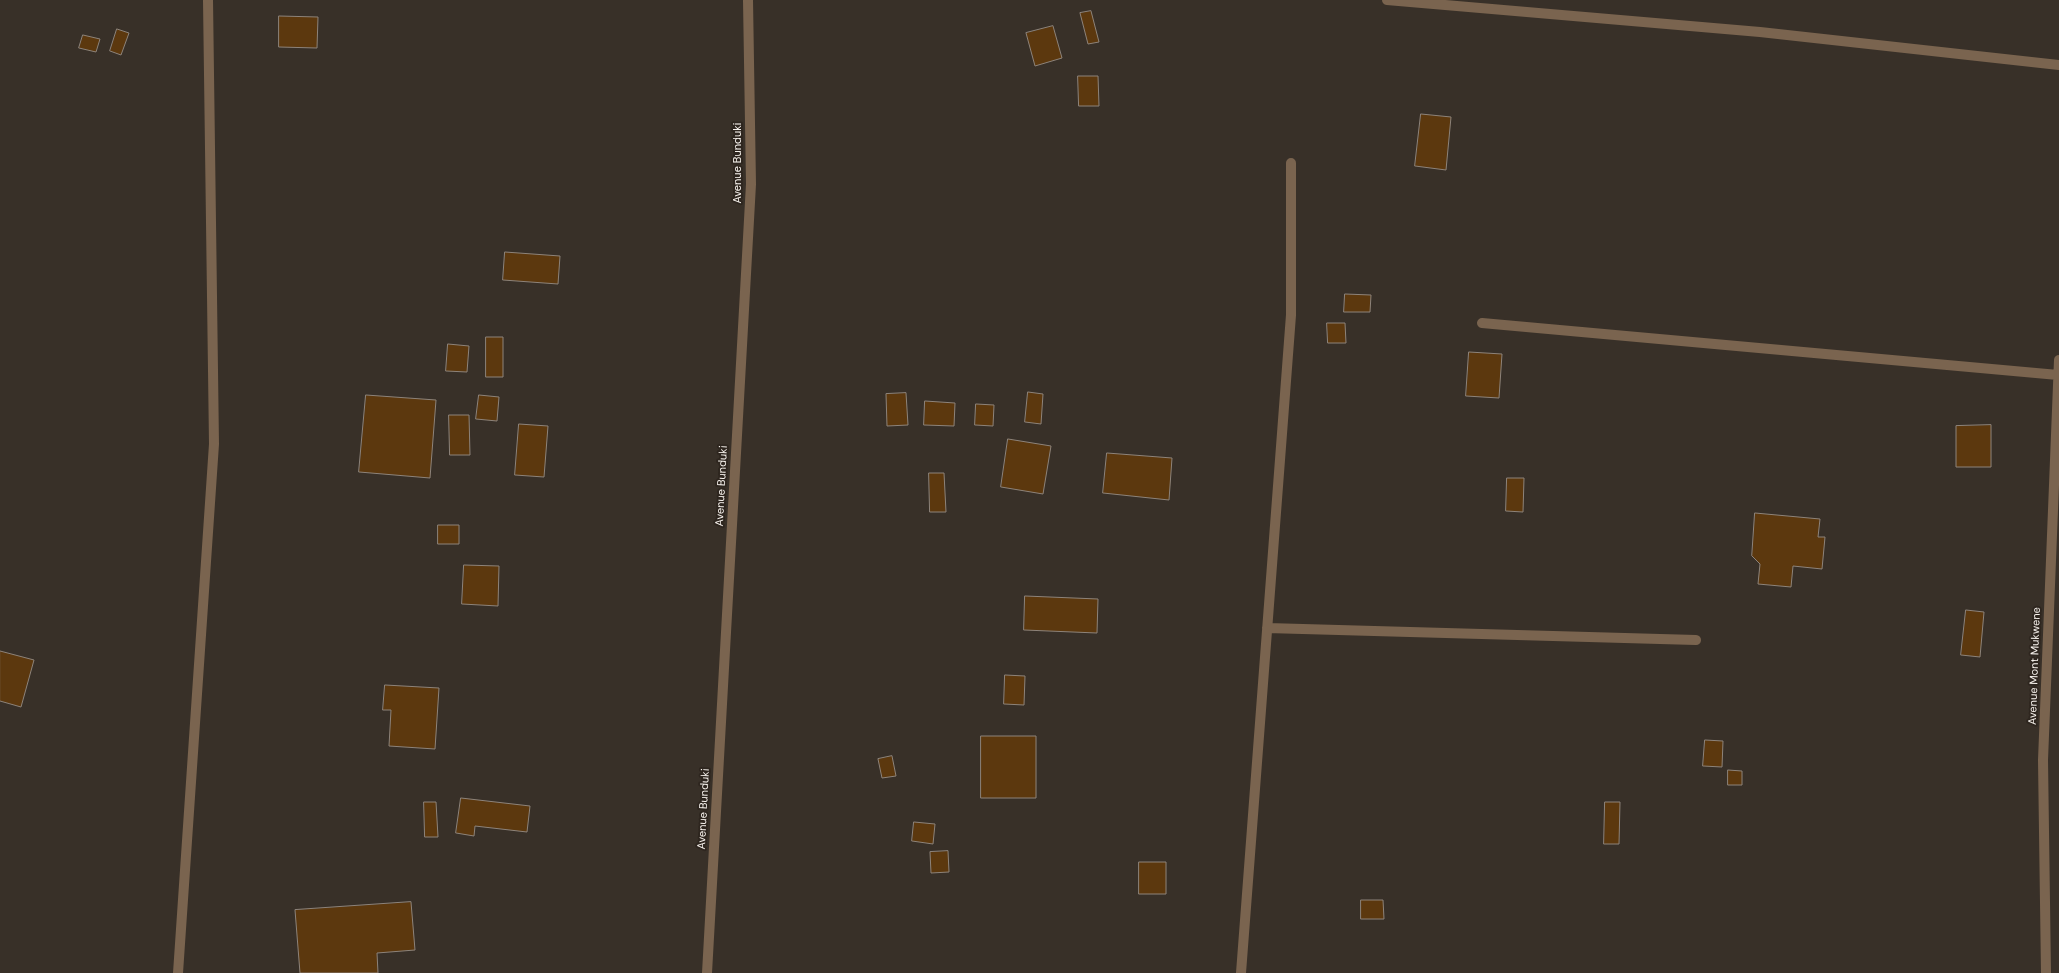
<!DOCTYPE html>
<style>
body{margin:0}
canvas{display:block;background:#383028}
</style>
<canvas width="2059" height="973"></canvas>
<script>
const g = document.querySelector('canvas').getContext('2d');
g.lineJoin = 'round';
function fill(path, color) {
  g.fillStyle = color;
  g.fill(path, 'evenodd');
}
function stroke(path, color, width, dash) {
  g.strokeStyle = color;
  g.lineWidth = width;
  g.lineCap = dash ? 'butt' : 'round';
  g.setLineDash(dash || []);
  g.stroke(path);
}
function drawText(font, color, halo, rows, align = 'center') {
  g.font = font + ' "DM Sans",sans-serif';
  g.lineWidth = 4;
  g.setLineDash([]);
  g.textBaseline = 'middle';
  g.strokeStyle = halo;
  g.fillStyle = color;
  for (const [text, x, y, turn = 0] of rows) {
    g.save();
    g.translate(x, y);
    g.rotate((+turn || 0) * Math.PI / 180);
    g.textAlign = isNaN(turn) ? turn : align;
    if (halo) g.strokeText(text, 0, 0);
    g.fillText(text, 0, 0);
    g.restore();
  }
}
const building = new Path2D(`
 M1091,11L1099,42L1088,44L1080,13Z
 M279,16L318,17L317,48L279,47Z
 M1053,26L1062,58L1035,66L1026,33Z
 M117,29L129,33L121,55L110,51Z
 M83,35L100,39L96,52L79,48Z
 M1078,76H1098L1099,106H1079Z
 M1421,114L1451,117L1446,170L1415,166Z
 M505,252L560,256L558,284L503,280Z
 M1345,294L1371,295L1370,312H1344Z
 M1327,323H1345L1346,343H1328Z
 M486,337H503V377H486Z
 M448,344L469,346L467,372L446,371Z
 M1469,352L1502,354L1499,398L1466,396Z
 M1028,392L1043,394L1041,424L1025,422Z
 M906,393L908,425L887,426L886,394Z
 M366,395L436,400L430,478L359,472Z
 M479,395L499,397L497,421L476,419Z
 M925,401L955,403L954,426L924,425Z
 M976,404L994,405L993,426L975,425Z
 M449,415H469L470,455H450Z
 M519,424L548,426L544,477L515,475Z
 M1991,425V467H1956V426Z
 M1008,439L1051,446L1043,494L1001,487Z
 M1107,453L1172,458L1169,500L1103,493Z
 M929,473H944L946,512H930Z
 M1507,478H1524L1523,512L1506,511Z
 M1755,513L1820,519L1818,537H1825L1822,569L1793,566L1791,587L1758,584L1760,564L1752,556Z
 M438,525H459V544H438Z
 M464,565L499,566L498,606L462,604Z
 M1025,596L1098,599L1097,633L1024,630Z
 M1966,610L1984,612L1980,657L1961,655Z
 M0,651L34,660L21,707L0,701Z
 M1005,675L1025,676L1024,705L1004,704Z
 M385,685L439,688L435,749L389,746L391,710H383Z
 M981,736H1036V798H981Z
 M1705,740L1723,741L1722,767L1703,766Z
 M892,756L896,776L882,778L878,759Z
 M1728,770L1742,771V785H1728Z
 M461,798L530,806L527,832L475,826L474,836L456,833Z
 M424,802H436L438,837H425Z
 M1605,802H1620L1619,844H1604Z
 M914,822L935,824L933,844L912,841Z
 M948,851L949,872L931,873L930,852Z
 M1139,862H1166V894H1139Z
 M1361,900H1383L1384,919H1361Z
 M411,902L415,950L377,953L378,973H300L295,910Z`);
const street = new Path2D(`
 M1387,0L1760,32L2059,65
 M1482,323L2058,375
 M1267,628L1696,640
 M178,973L214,444L208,0
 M707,973L751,184L748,0
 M1241,973L1291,315V163
 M2046,973L2043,760L2059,360`);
const streetNames = [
 ["Avenue Bunduki",738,163,-90],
 ["Avenue Bunduki",722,486,-87],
 ["Avenue Mont Mukwene",2035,666,-88],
 ["Avenue Bunduki",704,809,-87]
];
fill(building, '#5c380e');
stroke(building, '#8d837a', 1);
stroke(street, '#7a644f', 10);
drawText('11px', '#f7f2ed', '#2e261f', streetNames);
</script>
